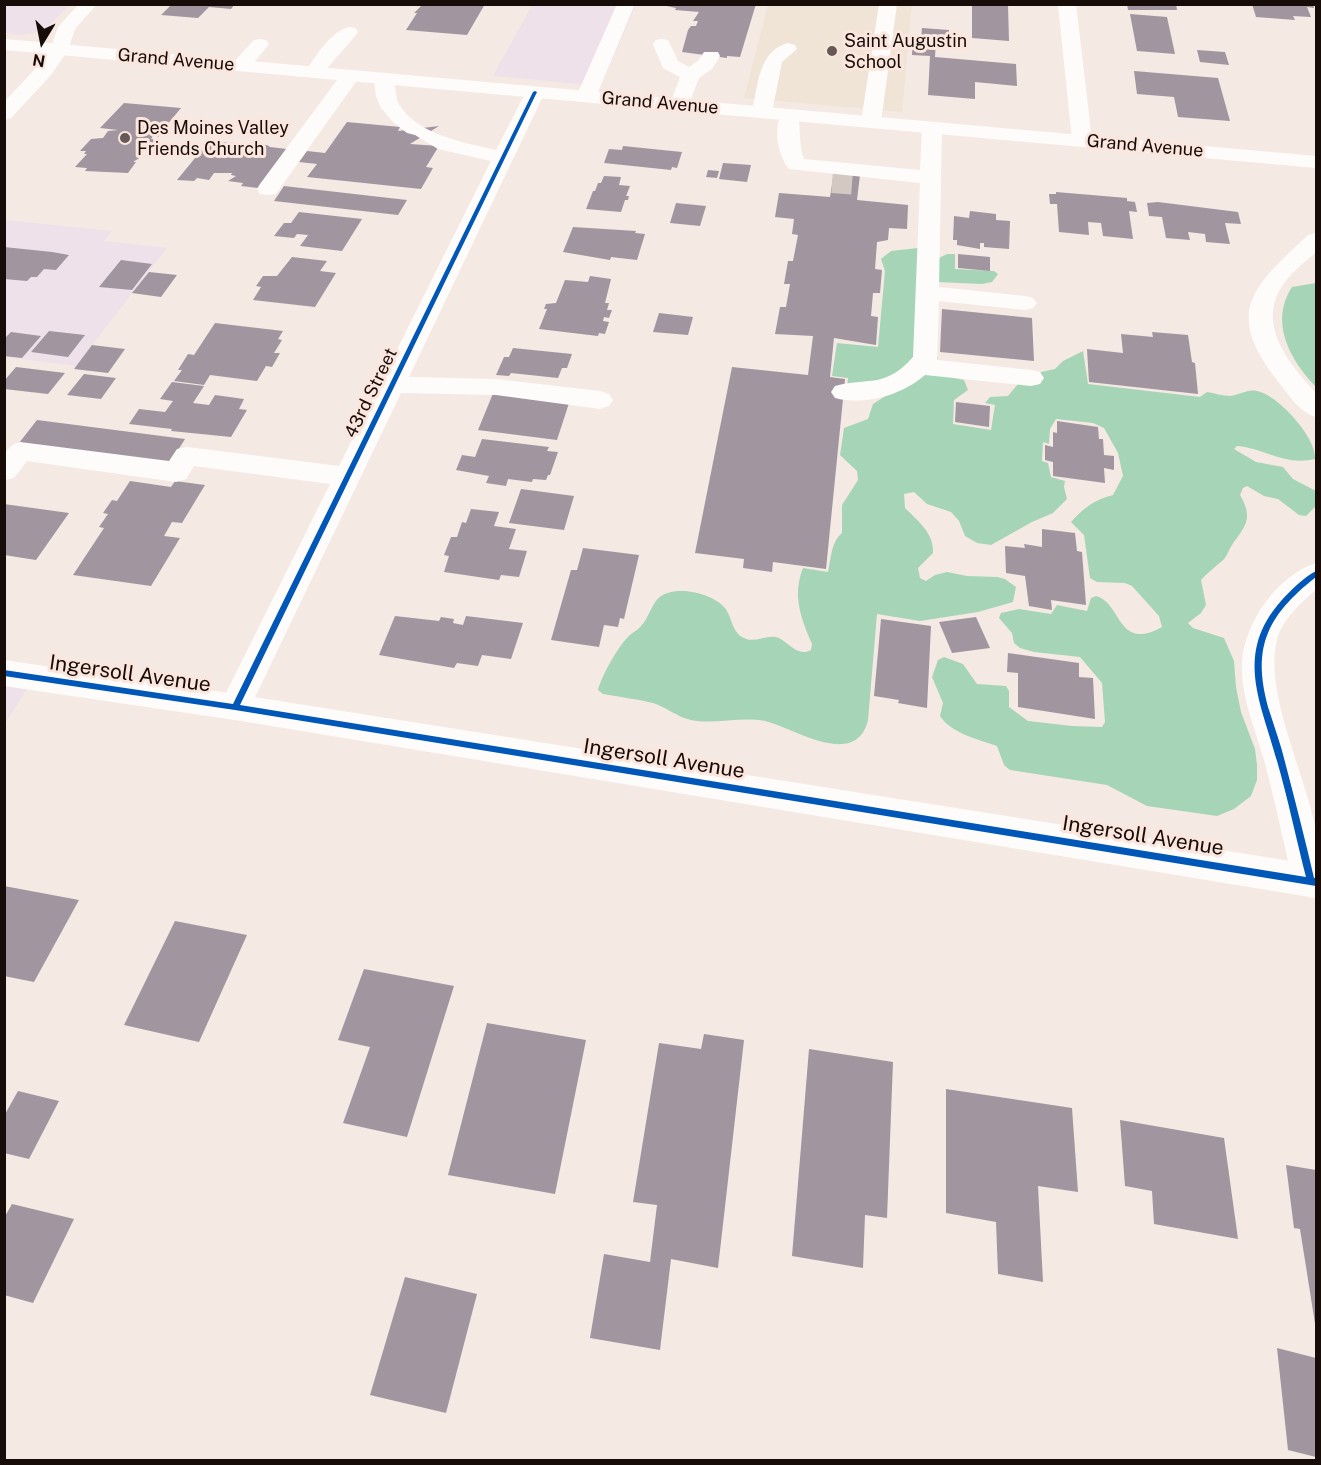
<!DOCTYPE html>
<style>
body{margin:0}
#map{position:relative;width:1321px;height:1465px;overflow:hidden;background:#f5e9e4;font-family:"Public Sans",sans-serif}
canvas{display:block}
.frame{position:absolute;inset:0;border:6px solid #170c08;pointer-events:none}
.north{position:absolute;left:12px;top:12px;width:60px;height:60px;-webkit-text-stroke:4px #fbe6de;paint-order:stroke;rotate:190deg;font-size:16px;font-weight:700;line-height:24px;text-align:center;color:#170c08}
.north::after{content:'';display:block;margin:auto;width:21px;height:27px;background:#170c08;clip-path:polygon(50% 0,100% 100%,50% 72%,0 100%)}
</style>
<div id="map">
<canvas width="1321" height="1465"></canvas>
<div class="frame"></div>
<div class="north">N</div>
</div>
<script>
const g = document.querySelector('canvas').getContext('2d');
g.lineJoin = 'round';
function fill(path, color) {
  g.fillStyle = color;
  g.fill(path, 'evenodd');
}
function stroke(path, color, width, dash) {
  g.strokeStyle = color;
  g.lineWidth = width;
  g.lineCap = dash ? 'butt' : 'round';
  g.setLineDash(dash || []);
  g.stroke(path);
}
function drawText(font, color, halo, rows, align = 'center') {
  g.font = font + ' "Public Sans",sans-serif';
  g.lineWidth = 6;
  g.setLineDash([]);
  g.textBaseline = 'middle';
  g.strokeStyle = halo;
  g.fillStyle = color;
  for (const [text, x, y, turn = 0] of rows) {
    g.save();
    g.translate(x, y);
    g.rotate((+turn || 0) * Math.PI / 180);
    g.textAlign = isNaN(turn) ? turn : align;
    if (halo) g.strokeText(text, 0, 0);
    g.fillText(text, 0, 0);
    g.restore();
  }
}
const commercial = new Path2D(`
 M4,5L5,4L70,5L48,27L34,33L18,35L5,33Z
 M532,5H636L601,86L493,76Z
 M5,220L112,231L104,241L167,248L76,366L5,357Z
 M5,673L34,678L5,724Z`);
const education = new Path2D(`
 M768,5H912L902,112L744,98Z`);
const forest = new Path2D(`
 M918,248L939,258L947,254H955V269L994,271L998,274L992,282L982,284L937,282L929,343L938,358L931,367L943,375L964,380L968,390L954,400L953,424L991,430L995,405L985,403L990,397L1008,396L1018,384L1033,382L1041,372L1055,369L1063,361L1083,351L1088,384L1200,397L1207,392C1214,393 1223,396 1230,396C1240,395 1247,389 1257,391C1278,395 1317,438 1315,459C1284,466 1267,449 1237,446L1234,449L1256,462L1283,467L1293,479L1316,491V506L1306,516L1299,515L1278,499L1264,496L1247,486L1243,488L1240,495C1254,519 1245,526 1232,545C1228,551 1227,557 1222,561C1215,567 1207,573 1201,580L1206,605L1201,613L1188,623L1193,628L1224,638L1234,661L1236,687L1241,712L1255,749L1257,765V780L1251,796L1234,809L1217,816L1147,806L1107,785L1010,770L1004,765L997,746C978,739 952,734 940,716L943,703L932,677L938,660L944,657L963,664L977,684L1006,686L1009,691V707L1028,721L1072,726L1102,727L1105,722L1102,683L1080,657L1034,652L1020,648L1014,643L1012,633L999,618L1001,613L1019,609L1051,614L1057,605L1087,611L1091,598L1096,596C1122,603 1117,652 1162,627L1159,616L1132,586L1125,583L1097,582L1090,578L1084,535L1071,522C1085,507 1094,500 1113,495L1123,476L1118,453L1104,428L1093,423L1056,419L1050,429L1049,444L1043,442L1042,461L1048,463L1051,477L1065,481L1064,487L1067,499L1053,513L1032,522L991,545L977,543L965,536L959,521L951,512L927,504L914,492L904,494L905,508C918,521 934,533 933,553L918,568L920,578L926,581L935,575L947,572L967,576L997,577L1005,579L1016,587L1013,602L978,612L920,621L877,614L868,720C856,770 794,728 765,721C740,716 715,725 691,720C677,717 666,707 653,703C637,699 619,697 603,694L598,690C601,677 618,647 627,638C631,633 637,631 641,626C649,618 652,602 661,596C677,585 713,593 725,608C732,617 732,633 744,638C755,644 768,633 779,638C790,644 798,657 811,650L812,644C801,618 792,596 803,568L828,572C831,559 831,542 842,533V505L858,480L857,471L840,455L844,428L868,419L873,404L887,395L847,390L848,378L832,376L837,343L878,347L885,271L881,259L891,251Z
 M1316,283V387C1290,360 1269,322 1292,287Z`);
const building = new Path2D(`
 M172,4H235L231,9L209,7L198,18L161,15Z
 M423,4H485L467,35L406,30L417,13H414Z
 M657,4H756L740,57L727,56V58L682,52L688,30L691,26H696L698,21H693L699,12L675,10L676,8Z
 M972,4L1008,5L1009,41L972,38Z
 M1127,4H1176L1177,10H1128Z
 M1252,4H1313L1314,8L1307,7L1311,17L1293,16L1295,20L1256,17Z
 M1130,14L1167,17L1175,54L1137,51Z
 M922,28L949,30V41L936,40L935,57L1016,64L1017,86L975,82V99L928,95L930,56L912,55L913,39L921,40Z
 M1197,50L1225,52L1229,65L1200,62Z
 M1134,71L1218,78L1230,121L1178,117L1174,97L1137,94Z
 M124,103L181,108L166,126L170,127L167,130H164L158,137L153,136L151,139L157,140L146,152H140L136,156L141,157L133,162H136L128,173L85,171L87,168L75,167L87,154H84L86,151H80L91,139L103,138L108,131L118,130L100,128Z
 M347,122L400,127L398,131L439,126L410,144L439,146L426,167L433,168L421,189L307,177L317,164L299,162L307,151L325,153Z
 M209,141L267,145L270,147L287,149L258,188L241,186L243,183L228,181L236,176L231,175L232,173H214L209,180L197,178L194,181L177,180Z
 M623,146L682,152L677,168L672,167L671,170L604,163L609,149L622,150Z
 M723,163L751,165L747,182L719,179Z
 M708,170L719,171L717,178L706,177Z
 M834,172L860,175L857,200L908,205L907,229L889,228L888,240L877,242L875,269L882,270L880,293H873L871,316L878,317L876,345L834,338L830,377L845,379L826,569L773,562L772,572L743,568L744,559L695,553L732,367L808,375L813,336L775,334L780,307H786L790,284H784L788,261H793L798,235L792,234L794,219L775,217L779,193L830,197Z
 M604,176L621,177L619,185L630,186L626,196H629L628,200H625L621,212L586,209L593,191H595L598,183H601Z
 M284,186L407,200L398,215L274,201Z
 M1056,192L1127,198V201L1135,202L1137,212L1129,211L1133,239L1103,236L1101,223L1088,222L1089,235L1059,232L1057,204H1050L1049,194H1056Z
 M1158,202L1238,212L1241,224L1225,223L1230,244L1206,242L1205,234L1188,232L1190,240L1166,238L1162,217L1149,216L1147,203Z
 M676,203L706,206L700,226L670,223Z
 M970,211L996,214V220L1010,221L1009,249L984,247V243H980V249L957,245V240H953L954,216L969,218Z
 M299,212L362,219L342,251L300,246L308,235L297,234L294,238L274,236L284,223H291Z
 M573,227L636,231L635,233L645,234L637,260L611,257L610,260L563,252Z
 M4,247L52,252L69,255L56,270L44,269L37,277H31L27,281L4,279Z
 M958,254L990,257V271L958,268Z
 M292,257L327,261L320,271L336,273L315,307L253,300L261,287L256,286L263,276H277Z
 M121,260L152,264L132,290L99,287Z
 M149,272L177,275L161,297L132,293Z
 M590,276L611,279L605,303H609L607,310H612L609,318L604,317L603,321L609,322L605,334L599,333L598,336L539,329L547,309H544L546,304L556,303L565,280L588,282Z
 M942,309L1032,318L1034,361L940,352Z
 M659,313L693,317L688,335L653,332Z
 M215,323L283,331L278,339L282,340L274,353H280L272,367L266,366L257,381L210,375L204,385L174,381L182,370H178L188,354L194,355Z
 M49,331L85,335L68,357L31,352Z
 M11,332L41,336L22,358L4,356V339Z
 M1152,332L1188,335L1192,362L1195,363L1198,394L1089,382L1087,349L1123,353L1121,334L1153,337Z
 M92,345L125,349L108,373L74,369Z
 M513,348L572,354L567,368H562L558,378L511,373L509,376L496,375L504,357H509Z
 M16,367L65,373L48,394L4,389V381Z
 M84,374L116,378L101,399L67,395Z
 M172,382L204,386L193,403L209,405L215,395L244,399L239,409L247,410L231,437L171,431L172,429L129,424L139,409L165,412L173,401L160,399Z
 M494,391L570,400L557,440L478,430Z
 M956,402L990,406L989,427L955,422Z
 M37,420L185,439L170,463L19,443Z
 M1057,421L1098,427L1099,439H1103L1104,455L1114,456V470L1104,468L1105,483L1053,476V462L1045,460V445L1053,447V432L1057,433Z
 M482,439L549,447L547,451L558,452L550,475H548L546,480L533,479L532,482L508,479L506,486L486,483L489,476L456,470L462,455L475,457Z
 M130,481L171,487L175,481L205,485L182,523L172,522L164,536L180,538L151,586L73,575L104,528L99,527L108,514L103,513L112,500L117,501Z
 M521,489L574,496L564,530L509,523Z
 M4,504L69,513L36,560L4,555Z
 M471,509L499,512L494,526L516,529L509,549L527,551L519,577L501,575L499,580L444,572L449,556L444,555L451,537H457L462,522L466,523Z
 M1042,529L1075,533L1077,551L1082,552L1086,605L1051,600L1052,610L1029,606L1025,576L1006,573L1005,546L1025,548L1024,544L1042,547Z
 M583,548L639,555L624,619L620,618L618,627L604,625L599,647L551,640L571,570H577Z
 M395,616L439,621L441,617L454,619L453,623L463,625L466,616L523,623L511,659L482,655L478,666L457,663L454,668L379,655Z
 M976,617L990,648L952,653L939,622Z
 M881,619L931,626L927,708L898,703L899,700L874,696Z
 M1008,653L1079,663V677L1093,678L1095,719L1018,707V673L1007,672Z
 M4,886L79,900L34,982L4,976Z
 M175,921L247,935L199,1042L124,1025Z
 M364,969L454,986L407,1137L343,1123L370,1047L338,1040Z
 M487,1023L586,1040L555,1194L448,1175Z
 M704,1034L744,1040L718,1268L671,1259L660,1350L590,1338L604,1254L650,1262L657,1205L633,1202L659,1043L701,1049Z
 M809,1049L893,1062L887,1218L865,1215L863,1268L792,1256Z
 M946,1089L1072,1108L1078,1192L1038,1186L1043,1282L998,1274L996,1222L946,1213Z
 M18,1091L59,1101L29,1159L4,1153V1116Z
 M1120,1120L1224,1138L1238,1239L1154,1224L1152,1191L1125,1186Z
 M1286,1165L1316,1170V1330L1300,1229L1294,1228Z
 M12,1204L74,1219L33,1303L4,1295V1218Z
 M405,1277L477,1294L446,1413L370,1395Z
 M1277,1348L1316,1358V1457L1288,1450Z`);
const minorTunnel = new Path2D(`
 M832,183L859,185`);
const minor = new Path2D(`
 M79,4H97L75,29L68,50L51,75L11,118L4,120V102L37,67L50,50L58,27Z
 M617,4H635L596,97L593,101H579L576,97Z
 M879,4H897L881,122L878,126H864L861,122Z
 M1058,4H1076L1092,140L1089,144H1075L1072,140Z
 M349,27L355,28L358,32C347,47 332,61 321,76H307L305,72C315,57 331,31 349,27Z
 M260,39L266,40L269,44L266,48L248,70H234L232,66L234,62L254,40Z
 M662,39L668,40L678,61L689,67L698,61L704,52H718L720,56L712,69L699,78L687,109H673L670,105L680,77L663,68L653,44L656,40Z
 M788,43L795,45L797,49L782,62L772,112L769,116H755L752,112C758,86 758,51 788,43Z
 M350,70L357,72L360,76L276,194L268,195L260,194L257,189L260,184L343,72Z
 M384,73L391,75C397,84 394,97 400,106C419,135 465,143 496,150L528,88H542L545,92L409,377L496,379L600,391L609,394L613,400L609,406L600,409L496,395L401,393L246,716L235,720L224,716L219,707L330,484L194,466L186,479L176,482L27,461L14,478L4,480C4,462 0,448 20,442L169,461L177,449L187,447L339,466L491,161L438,149L415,135L407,133L393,122L381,108L376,96L374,79L377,75Z
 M790,109L797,111C801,116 798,146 804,159L920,170L922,127L925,123H939L942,127L939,287L1025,296L1033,298L1037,303L1033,308L1025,310L939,301L937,360L1031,370L1040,372L1044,378L1040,384L1031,386L925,375C902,395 865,406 835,398L831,392L835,386C868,377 885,389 913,357L920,183L789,169C778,155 772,127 783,111Z
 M1316,233V252C1304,263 1289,274 1281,288C1257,326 1291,366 1316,393V417C1299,412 1287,393 1277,380C1223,310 1254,286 1308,235Z
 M1316,563V590C1303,601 1287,615 1280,631C1258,682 1307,776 1316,831C1320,851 1316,875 1316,896L1311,898L1298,893L1293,881C1283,841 1275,800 1264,760C1255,728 1240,695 1242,661C1245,622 1278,575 1316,563Z`);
const major = new Path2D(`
 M4,39L1316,156V168L4,50Z
 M4,660L235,694L1316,865V898L235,720L4,686Z`);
const cycleway = new Path2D(`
 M535,91L537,92L240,705L1306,877C1296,838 1288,799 1277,761C1261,702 1234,654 1281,601C1291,590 1303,578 1316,571V577C1265,617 1251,650 1270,713C1275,729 1281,745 1285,762C1295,800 1305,839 1314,878H1316V886L235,710L4,676V670L233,704L533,92Z`);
const markers = [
 [832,51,6,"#655955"],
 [125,138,6,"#655955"]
];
const farPoinames = [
 ["Saint Augustin",844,41],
 ["School",844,62],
 ["Des Moines Valley",137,128],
 ["Friends Church",137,149]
];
const farStreetnames = [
 ["Grand Avenue",176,60,5],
 ["Grand Avenue",660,103,5],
 ["Grand Avenue",1145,146,5],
 ["43rd Street",371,393,-64]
];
const streetNames = [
 ["Ingersoll Avenue",130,674,8],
 ["Ingersoll Avenue",664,759,9],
 ["Ingersoll Avenue",1143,836,9]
];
fill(commercial, '#eee1ea');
fill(education, '#f0e4d6');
fill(forest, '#a6d4b6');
fill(building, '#a195a0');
stroke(minorTunnel, '#d4c8c3', 20, [20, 10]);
fill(minor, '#fefcfb');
fill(major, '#fefcfb');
fill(cycleway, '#0057b8');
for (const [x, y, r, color] of markers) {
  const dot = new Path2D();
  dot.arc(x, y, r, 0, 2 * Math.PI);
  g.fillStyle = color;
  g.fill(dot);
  stroke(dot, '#fbe6de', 2);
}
drawText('18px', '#170c08', '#fbe6de', farPoinames, 'left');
drawText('18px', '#170c08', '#fbe6de', farStreetnames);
drawText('21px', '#170c08', '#fbe6de', streetNames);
</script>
